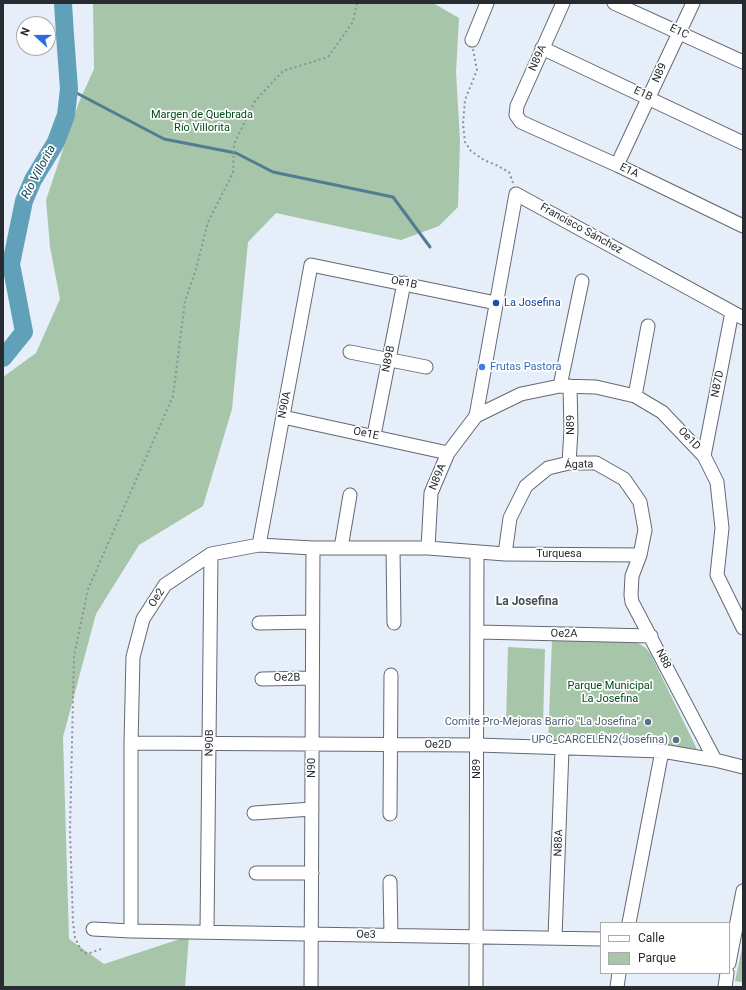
<!DOCTYPE html>
<meta charset="utf-8">
<style>
body{margin:0}
#map{position:relative;width:746px;height:990px;overflow:hidden;background:#e6eef9;font-family:Roboto,sans-serif}
canvas{display:block}
.frame{position:absolute;inset:0;border:4px solid #282b2f;pointer-events:none}
.legend{position:absolute;left:600px;top:922px;width:130px;height:52px;box-sizing:border-box;background:#fff;border:1px solid #a9aaac;margin:0;padding:5px 7px;list-style:none;font-size:12px;color:#282b2f}
.legend li{display:flex;align-items:center;gap:8px;height:20px}
.legend b{width:20px;border:1px solid #a9aaac}
.north{position:absolute;left:16px;top:16px;width:40px;height:40px;box-sizing:border-box;background:#fff;border:1px solid #a9aaac;border-radius:50%;rotate:291deg;font-size:11px;font-weight:700;line-height:16px;text-align:center;color:#282b2f}
.north::after{content:'';display:block;margin:auto;width:14px;height:18px;background:#2d6dda;clip-path:polygon(50% 0,100% 100%,50% 72%,0 100%)}
</style>
<div id="map">
<canvas width="746" height="990"></canvas>
<div class="frame"></div>
<ul class="legend">
<li><b style="height:5px;background:#fff"></b>Calle</li>
<li><b style="height:11px;background:#a6c5a9"></b>Parque</li>
</ul>
<div class="north">N</div>
</div>
<script>
const g = document.querySelector('canvas').getContext('2d');
g.lineJoin = 'round';
function fill(path, color) {
  g.fillStyle = color;
  g.fill(path, 'evenodd');
}
function stroke(path, color, width, dash) {
  g.strokeStyle = color;
  g.lineWidth = width;
  g.lineCap = dash ? 'butt' : 'round';
  g.setLineDash(dash || []);
  g.stroke(path);
}
function drawText(font, color, halo, rows, align = 'center') {
  g.font = font + ' Roboto,sans-serif';
  g.lineWidth = 3.5;
  g.setLineDash([]);
  g.textBaseline = 'middle';
  g.strokeStyle = halo;
  g.fillStyle = color;
  for (const [text, x, y, turn = 0] of rows) {
    g.save();
    g.translate(x, y);
    g.rotate((+turn || 0) * Math.PI / 180);
    g.textAlign = isNaN(turn) ? turn : align;
    if (halo) g.strokeText(text, 0, 0);
    g.fillText(text, 0, 0);
    g.restore();
  }
}
const green = new Path2D(`
 M93,3H433L459,18L456,72L460,141L458,207L439,226L401,240L276,213L248,242L232,409L203,506L139,545L96,614L63,737L69,939L104,964L189,936L185,987H3V377L36,353L60,299L50,247L46,200L79,102L94,69Z
 M552,640H630C639,643 646,646 651,655L696,747L697,751L548,743Z
 M508,647L545,649L543,725L506,724Z
 M743,944V982L735,981Z`);
const stream = new Path2D(`
 M69,89L164,139L236,153L273,172L393,197L430,247`);
const river = new Path2D(`
 M3,358L24,332L11,264L24,201L33,180L56,142L66,115L69,89L65,35L63,3`);
const path = new Path2D(`
 M473,49L477,70L465,100L463,124L465,142L471,151L484,160L496,165L509,172L513,183
 M101,949L90,953H85L81,950L75,938L73,922L70,830L74,656L88,589L173,396L185,301L196,269L208,222L233,173L234,144L255,101L283,71L328,57L353,22L357,3`);
const minor = new Path2D(`
 M563,3L517,106L516,115L521,122L617,165L743,226
 M614,3L743,62
 M472,40L487,3
 M542,48L743,143
 M617,165L693,3
 M350,352L426,367
 M560,386L582,281
 M635,396L648,326
 M476,416L516,194L743,318
 M283,417L448,453
 M374,435L404,283
 M704,456L732,312
 M569,463L571,430L570,386
 M259,545L311,265L496,303
 M341,548L350,495
 M428,548L431,493L448,453L476,416L521,394L560,386L596,387L635,396L662,412L704,456L717,482L722,528L717,575L743,628
 M393,549L394,623
 M505,554L510,518L526,486L548,468L569,463H596L624,479L640,502L645,530L640,555L632,576L631,595L632,602L715,760
 M259,623L312,622
 M478,632L651,636
 M262,679L312,678
 M131,743L477,745L662,751L715,760L743,767
 M254,813L312,809
 M390,814L391,675
 M256,873H312
 M390,882L391,935
 M629,923L662,751
 M93,929L131,931L601,939
 M131,931V743L133,657L143,619L165,585L211,554L259,545L313,548H428L505,554L640,555
 M207,931L211,554
 M555,937L562,749
 M729,963L743,891
 M311,987L313,548
 M476,987L477,552
 M617,987L619,973
 M725,987L727,973`);
const markers = [
 [496,303,4,"#1a4fb4"],
 [482,367,4,"#3f7fe0"],
 [648,722,4,"#5c6f8a"],
 [676,740,4,"#5c6f8a"]
];
const streetNames = [
 ["E1C",679,32,25],
 ["N89A",538,58,-66],
 ["N89",660,73,-66],
 ["E1B",643,94,25],
 ["E1A",629,171,26],
 ["Francisco Sánchez",581,229,29],
 ["Oe1B",404,283,11],
 ["N89B",389,359,-79],
 ["N87D",718,384,-79],
 ["N90A",285,405,-79],
 ["N89",571,425,-90],
 ["Oe1E",366,434,12],
 ["Oe1D",689,439,46],
 ["Ágata",579,465,-2],
 ["N89A",438,477,-68],
 ["Turquesa",559,554],
 ["Oe2",157,598,-57],
 ["Oe2A",564,634,1],
 ["N88",663,659,63],
 ["Oe2B",287,678,-1],
 ["N90B",210,743,-89],
 ["Oe2D",438,745,1],
 ["N90",312,768,-90],
 ["N89",477,769,-90],
 ["N88A",559,843,-88],
 ["Oe3",366,935,1]
];
const parkNames = [
 ["Margen de Quebrada",202,115],
 ["Río Villorita",202,128],
 ["Parque Municipal",610,686],
 ["La Josefina",610,699]
];
const transitNames = [
 ["La Josefina",504,303]
];
const shopNames = [
 ["Frutas Pastora",490,367]
];
const serviceNames = [
 ["Comite Pro-Mejoras Barrio \"La Josefina\"",640,722],
 ["UPC_CARCELÉN2(Josefina)",668,740]
];
const waterNames = [
 ["Río Villorita",39,172,-62]
];
const neighbourhoodNames = [
 ["La Josefina",527,602]
];
fill(green, '#a6c5a9');
stroke(stream, '#507d90', 3);
stroke(river, '#61a0b9', 18);
stroke(minor, '#626972', 15);
stroke(path, '#8c9199', 2, [2, 3]);
stroke(minor, '#fff', 13);
for (const [x, y, r, color] of markers) {
  const dot = new Path2D();
  dot.arc(x, y, r, 0, 2 * Math.PI);
  g.fillStyle = color;
  g.fill(dot);
  stroke(dot, '#fff', 1.5);
}
drawText('11px', '#282b2f', '#fff', streetNames);
drawText('11px', '#004b19', '#fff', parkNames);
drawText('11px', '#164399', '#fff', transitNames, 'left');
drawText('11px', '#366cbe', '#fff', shopNames, 'left');
drawText('11px', '#4e5e75', '#fff', serviceNames, 'right');
drawText('italic 12px', '#12485b', '#fff', waterNames);
drawText('bold 12px', '#474e56', '#fff', neighbourhoodNames);
</script>
